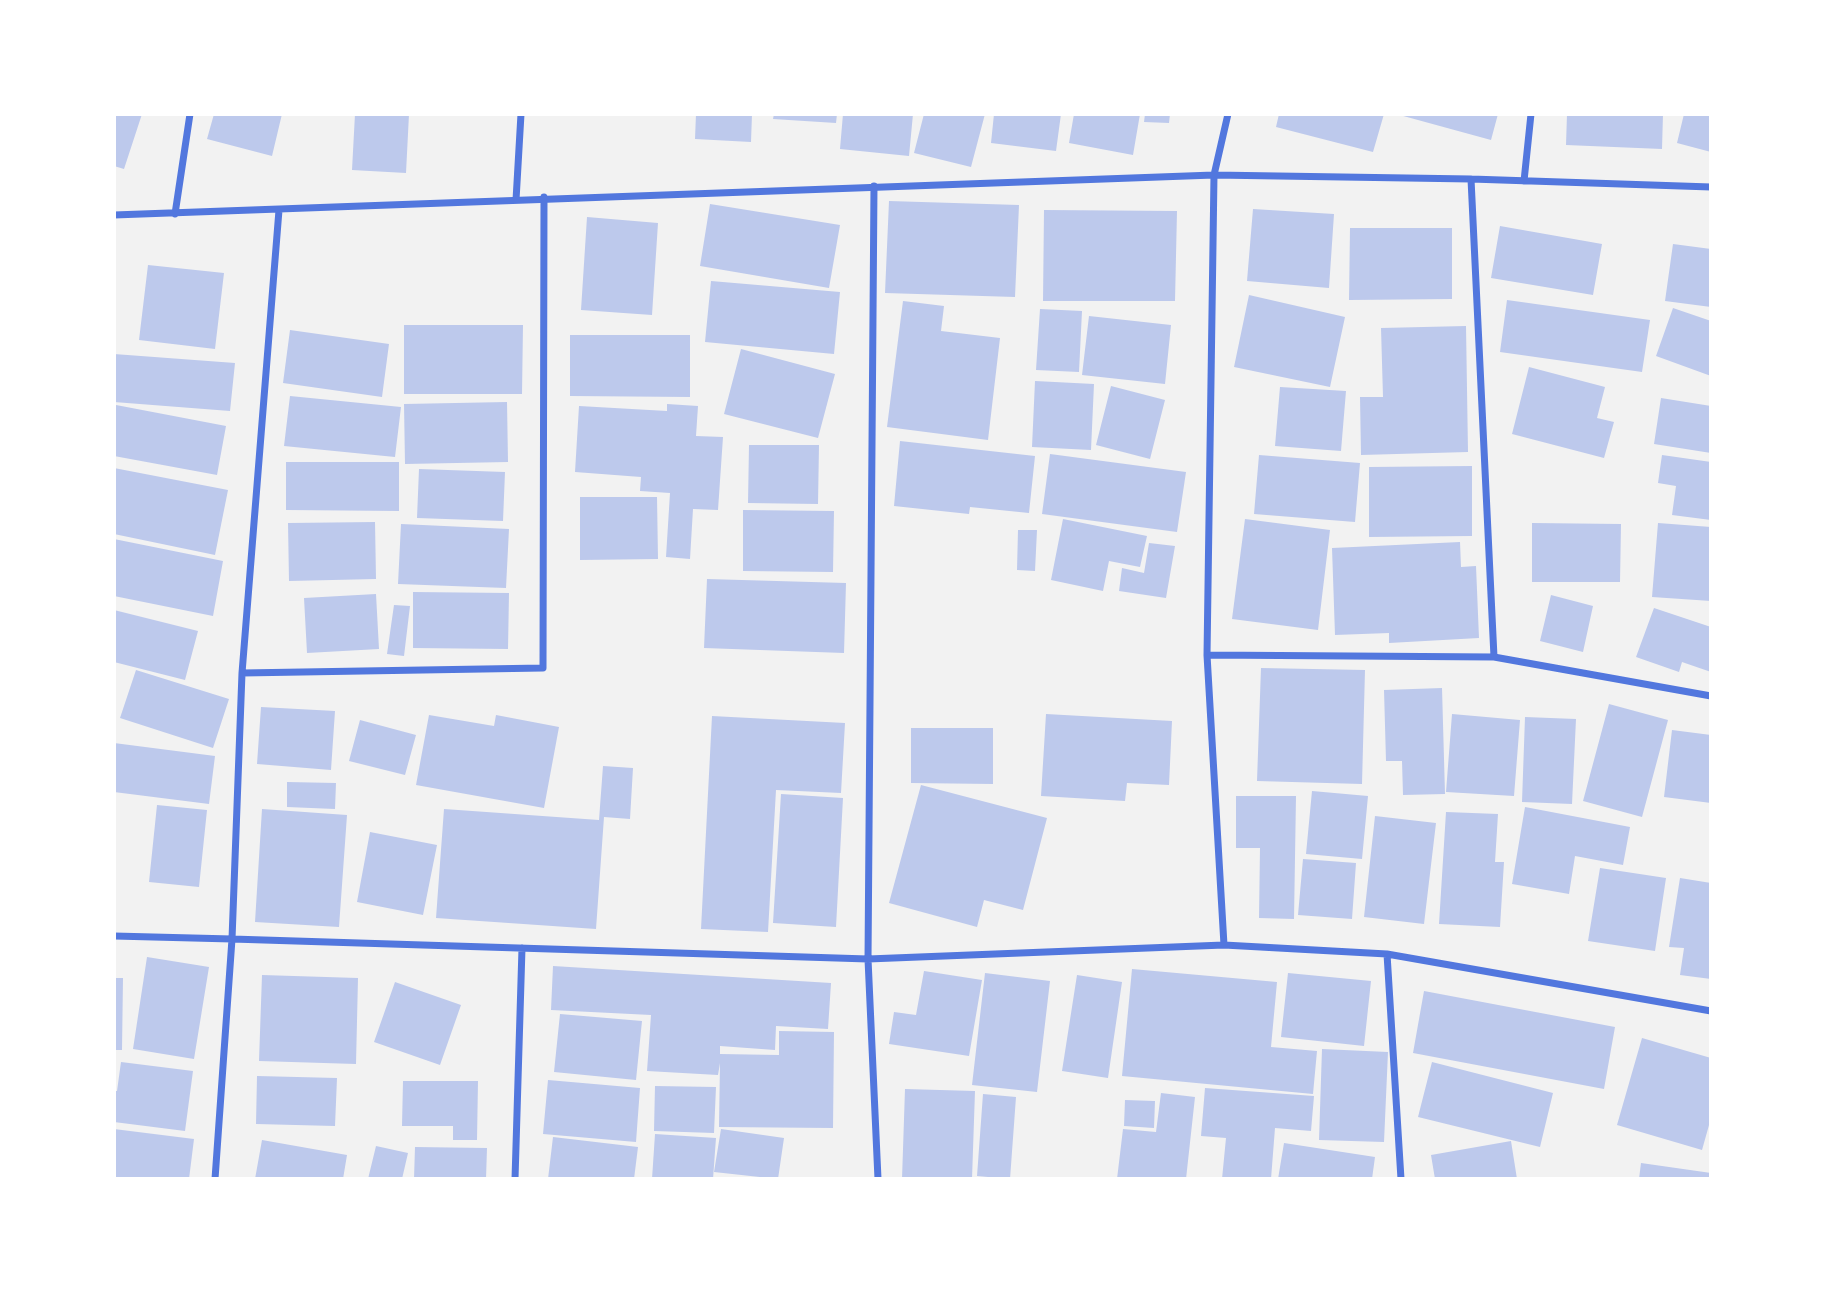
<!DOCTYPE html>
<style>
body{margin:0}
#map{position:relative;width:1825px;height:1293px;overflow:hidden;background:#f2f2f2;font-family:Cabin,sans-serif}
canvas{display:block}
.frame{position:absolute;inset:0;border:116px solid #fff;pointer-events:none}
</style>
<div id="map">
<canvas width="1825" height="1293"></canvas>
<div class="frame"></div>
</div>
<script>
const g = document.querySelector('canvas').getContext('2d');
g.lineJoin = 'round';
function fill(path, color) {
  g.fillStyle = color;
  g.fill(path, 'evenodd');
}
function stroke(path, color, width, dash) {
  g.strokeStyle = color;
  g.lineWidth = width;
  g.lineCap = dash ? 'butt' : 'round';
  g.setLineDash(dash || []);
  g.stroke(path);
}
const building = new Path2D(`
 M114,114H142L124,169L114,166Z
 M214,114H282L272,156L207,139Z
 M355,114H409L406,173L352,170Z
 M696,114H752L751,142L695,139Z
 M774,114H837L836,123L773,119Z
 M843,114H913L909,156L840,149Z
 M924,114H985L971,167L914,153Z
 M994,114H1061L1056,151L991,143Z
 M1074,114H1140L1133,155L1069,143Z
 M1145,114H1170L1169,123L1144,122Z
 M1279,114H1384L1373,152L1276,127Z
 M1396,114H1498L1491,140Z
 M1567,114H1663L1662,149L1566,145Z
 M1684,114H1711V152L1677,143Z
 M889,201L1019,205L1015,297L885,293Z
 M710,204L840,225L829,288L700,266Z
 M1253,209L1334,214L1329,288L1247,281Z
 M1044,210L1177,211L1175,301H1043Z
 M587,217L658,223L652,315L581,310Z
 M1500,226L1602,244L1593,295L1491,278Z
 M1350,228H1452V299L1349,300Z
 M1673,244L1711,249V307L1665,301Z
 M148,265L224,273L215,349L139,340Z
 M711,281L840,292L834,354L705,342Z
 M1249,295L1345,317L1330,387L1234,367Z
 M1507,300L1650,320L1642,372L1500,352Z
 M903,301L944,306L941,331L1000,338L988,440L887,427Z
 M1673,308L1711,321V376L1656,356Z
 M1040,309L1082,311L1079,372L1036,370Z
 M1089,316L1171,325L1165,384L1082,375Z
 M404,325H523L522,394H404Z
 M1466,326L1468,452L1361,455L1360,397H1383L1381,328Z
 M290,330L389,344L382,397L283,383Z
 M570,335H690V397L570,396Z
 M741,349L835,374L818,438L724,414Z
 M114,354L235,363L230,411L114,402Z
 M1529,367L1605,387L1597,418L1614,422L1604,458L1512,434Z
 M1035,381L1094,384L1091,450L1032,447Z
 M1111,386L1165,400L1150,459L1096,445Z
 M1280,387L1346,391L1341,451L1275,446Z
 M290,396L401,407L395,457L284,446Z
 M1661,398L1711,406V453L1654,444Z
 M507,402L508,462L405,464L404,404Z
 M667,404L698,406L696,436L723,437L718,510L693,509L690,559L666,557L670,493L640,491L641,477L575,472L579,406L667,411Z
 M116,405L226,426L217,475L114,456Z
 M900,441L1035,456L1029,513L970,507L969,514L894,506Z
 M749,445H819L818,504L748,503Z
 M1050,454L1186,472L1177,532L1042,514Z
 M1259,455L1360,463L1355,522L1254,514Z
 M1662,455L1711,462V520L1672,515L1676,486L1658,483Z
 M286,462H399V511L286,510Z
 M1472,466V536L1369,537V467Z
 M114,468L228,490L215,555L114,534Z
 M419,469L505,472L503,521L417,518Z
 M580,497H657L658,559L580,560Z
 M743,510L834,511L833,572L743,571Z
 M1063,519L1147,536L1140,567L1109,561L1103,591L1051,580Z
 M1245,519L1330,530L1318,630L1232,619Z
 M375,522L376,579L289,581L288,523Z
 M1532,523L1621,524L1620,582H1532Z
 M1658,523L1711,527V601L1652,597Z
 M401,524L509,529L506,588L398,584Z
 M1018,530H1037L1035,571L1017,570Z
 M114,539L223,561L213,616L114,596Z
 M1460,542L1461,567L1476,566L1479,638L1389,643V633L1335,635L1332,548Z
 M1149,543L1175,546L1166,598L1119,591L1122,568L1144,573Z
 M707,579L846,583L844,653L704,648Z
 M413,592L509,593L508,649L413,648Z
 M376,594L379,649L307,653L304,598Z
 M1551,595L1593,606L1583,652L1540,641Z
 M394,605L410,606L404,656L387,654Z
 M1654,608L1711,627V672L1682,662L1679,672L1636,657Z
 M114,610L198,631L185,680L114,662Z
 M1261,668L1365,670L1362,784L1257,781Z
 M136,670L229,699L213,748L120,718Z
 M1442,688L1445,794L1403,795L1402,761H1386L1384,690Z
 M1609,704L1668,720L1642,817L1583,801Z
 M261,707L335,711L331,770L257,764Z
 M1046,714L1172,721L1169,785L1127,783L1125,801L1041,796Z
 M1452,714L1520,720L1514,796L1446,792Z
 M429,715L494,726L496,715L559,727L544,808L416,785Z
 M712,716L845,723L841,793L776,790L768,932L701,929Z
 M1525,717L1576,719L1572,804L1522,802Z
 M360,720L416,735L405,775L349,761Z
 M911,728H993V784L911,783Z
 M1672,730L1711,735V803L1664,797Z
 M114,743L215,756L209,804L114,792Z
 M603,766L633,768L630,819L604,817L596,929L436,918L444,809L599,820Z
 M287,782L336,783L335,809L287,807Z
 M921,785L1047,818L1023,910L984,900L977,927L889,903Z
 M1312,791L1368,796L1362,859L1306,854Z
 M781,794L843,798L836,927L773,923Z
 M1236,796H1296L1294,919L1259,918L1260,848H1236Z
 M157,805L207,810L199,887L149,882Z
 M1525,807L1630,827L1623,865L1575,856L1569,894L1512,884Z
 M262,809L347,815L339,927L255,922Z
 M1446,812L1498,814L1495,862H1504L1500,927L1439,924Z
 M1375,816L1436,823L1424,924L1364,917Z
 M370,832L437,845L423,915L357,902Z
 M1303,859L1356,863L1352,919L1298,915Z
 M1600,868L1666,878L1655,951L1588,941Z
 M1680,878L1711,883V979L1680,975L1684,948L1669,947Z
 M147,957L209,967L194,1059L133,1049Z
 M553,966L831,983L828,1029L776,1026L775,1050L720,1046V1054L779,1055V1031L834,1032L833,1128L719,1127L720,1063L718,1075L647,1071L651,1015L551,1010Z
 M1132,969L1277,982L1271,1047L1317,1051L1313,1094L1122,1076Z
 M924,971L982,980L969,1056L889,1044L894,1012L916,1015Z
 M985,973L1050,981L1037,1092L972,1085Z
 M1288,973L1371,981L1364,1046L1281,1037Z
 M262,975L358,978L356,1064L259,1061Z
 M1077,975L1122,982L1108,1078L1062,1071Z
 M114,978H123L122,1050H114Z
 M395,982L461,1005L440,1065L374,1042Z
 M1424,991L1615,1027L1604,1089L1413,1053Z
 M560,1014L642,1021L636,1080L554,1072Z
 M1642,1038L1711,1058V1118L1702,1150L1617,1125Z
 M1322,1049L1388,1052L1384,1142L1319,1140Z
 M121,1062L193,1071L185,1131L114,1122V1091H117Z
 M1432,1062L1553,1093L1540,1147L1418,1117Z
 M257,1076L337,1078L335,1126L256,1124Z
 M548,1080L640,1088L636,1142L543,1134Z
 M403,1081H478L477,1140H453V1126H402Z
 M655,1086L716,1087L714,1133L654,1131Z
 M1205,1088L1314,1096L1311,1131L1275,1128L1271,1179H1222L1226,1138L1201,1136Z
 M905,1089L975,1091L972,1179H902Z
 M1161,1093L1195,1097L1186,1179H1117L1123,1129L1156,1132Z
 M983,1094L1016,1097L1010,1179L977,1176Z
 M1125,1100L1155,1101L1154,1128L1124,1126Z
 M114,1129L194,1139L189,1179H114Z
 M721,1129L784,1138L778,1179L714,1172Z
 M655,1134L716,1138L713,1179H652Z
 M553,1137L638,1147L634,1179H548Z
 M262,1140L347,1155L343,1179H255Z
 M1511,1141L1517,1179H1435L1431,1155Z
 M1284,1143L1375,1157L1372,1179H1278Z
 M376,1146L408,1153L402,1179H368Z
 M415,1147L487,1148L486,1179H414Z
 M1641,1163L1711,1173V1179H1639Z`);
const minor = new Path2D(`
 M1228,114L1214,175L1207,655L1224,945L1387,954L1711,1011
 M1471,179L1494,657L1711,696
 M1524,181L1531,114
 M874,186L868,959L878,1179
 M516,200L521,114
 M175,214L190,114
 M114,215L1214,175L1471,179L1711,187
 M1207,655L1494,657
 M242,673L279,210
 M114,936L232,939L242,673L543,668L544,197
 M1387,954L1401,1179
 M215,1179L232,939L868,959L1224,945
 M515,1179L522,948`);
fill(building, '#bdc9ec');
stroke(minor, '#5277de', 7);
</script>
